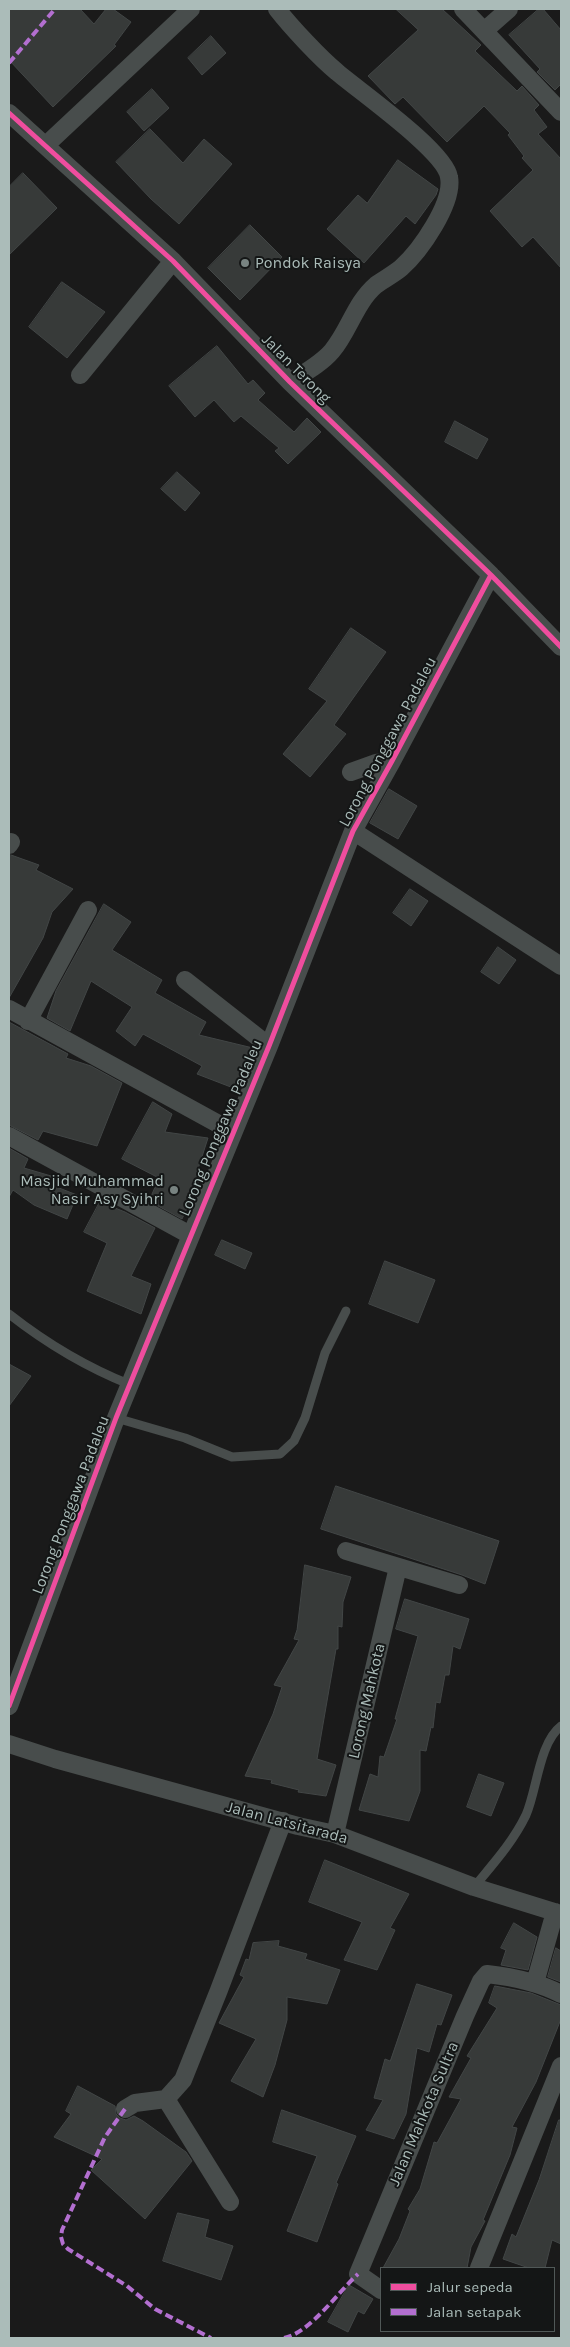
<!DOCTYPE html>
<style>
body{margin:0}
#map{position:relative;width:570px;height:2347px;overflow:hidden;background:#1a1a1a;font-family:Karla,sans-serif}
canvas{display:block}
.frame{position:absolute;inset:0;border:10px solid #abbcb9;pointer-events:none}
.legend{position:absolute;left:380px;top:2267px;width:175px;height:65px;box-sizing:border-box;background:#141616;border:1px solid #505857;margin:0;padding:6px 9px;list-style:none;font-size:15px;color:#abbcb9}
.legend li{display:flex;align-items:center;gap:10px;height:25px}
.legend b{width:25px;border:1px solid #505857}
</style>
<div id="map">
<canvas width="570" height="2347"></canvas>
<div class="frame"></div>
<ul class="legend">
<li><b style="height:6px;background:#ef4d9e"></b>Jalur sepeda</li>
<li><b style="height:6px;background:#b36fd0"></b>Jalan setapak</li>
</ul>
</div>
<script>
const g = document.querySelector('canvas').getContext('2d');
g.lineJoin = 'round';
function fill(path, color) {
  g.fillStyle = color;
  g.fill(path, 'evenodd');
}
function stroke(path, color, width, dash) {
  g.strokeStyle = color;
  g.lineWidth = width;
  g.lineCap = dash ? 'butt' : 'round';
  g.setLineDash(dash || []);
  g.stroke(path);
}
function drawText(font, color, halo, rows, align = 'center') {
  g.font = font + ' Karla,sans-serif';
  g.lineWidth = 4;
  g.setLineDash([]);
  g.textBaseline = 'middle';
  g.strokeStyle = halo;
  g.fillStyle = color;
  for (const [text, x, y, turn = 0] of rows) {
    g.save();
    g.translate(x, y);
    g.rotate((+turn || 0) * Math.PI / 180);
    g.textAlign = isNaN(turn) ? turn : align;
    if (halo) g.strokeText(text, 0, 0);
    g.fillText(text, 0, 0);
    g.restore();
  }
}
const building = new Path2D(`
 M9,9H80L94,24L106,9H113L131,22L114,45L116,46L53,107L9,60Z
 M396,9H442L481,45L475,51L517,91L522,86L539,105L534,110L547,127L538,134L561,159V268L533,237L522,247L490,211L533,170L522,158L524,156L508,135L510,133L484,106L447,142L403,97L395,104L368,76L418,30Z
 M539,9H543L561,30V84L555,90L537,72L540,69L509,35Z
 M211,36L226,53L202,75L188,58Z
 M152,89L169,108L144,131L127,112Z
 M150,129L183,163L204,139L232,164L179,224L151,199L116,162Z
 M398,160L438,189L436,195L415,224L406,216L364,263L327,229L358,195L367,203Z
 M23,173L57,208L9,255V187Z
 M250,225L282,257L240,300L208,268Z
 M62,282L105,312L67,358L29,327Z
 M217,346L248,384L253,380L265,393L258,400L294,432L307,418L321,432L288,464L275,451L279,448L241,416L234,422L214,400L195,417L169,386Z
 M455,421L488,439L477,459L445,442Z
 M177,472L200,493L185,511L161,489Z
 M351,628L386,652L334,725L346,734L310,777L283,754L327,701L309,689Z
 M389,789L417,806L398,839L370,823Z
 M11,855L39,865L36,870L73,889L52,912L43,938L9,998V856Z
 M410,889L428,901L411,926L393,913Z
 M104,904L131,922L112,950L162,980L155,993L206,1022L199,1035L253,1048L236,1089L197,1074L202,1066L143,1034L135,1046L116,1031L132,1007L91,981L70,1031L47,1018L56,991Z
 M498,947L516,960L499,984L481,972Z
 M9,1022L68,1054L66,1058L91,1066L122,1083L97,1146L43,1131L38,1140L9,1125Z
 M153,1102L172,1114L165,1132L208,1138L196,1175L201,1177L182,1219L149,1201L159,1178L122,1159Z
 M9,1148L28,1159L24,1168L58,1178L54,1186L77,1195L67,1219L34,1205L13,1190L9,1197Z
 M100,1202L125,1212L155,1228L131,1276L151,1284L141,1314L87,1291L107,1243L84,1232Z
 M222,1240L252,1253L245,1269L215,1255Z
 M385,1261L435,1280L418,1323L369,1304Z
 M9,1364L31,1376L9,1406Z
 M336,1486L499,1541L485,1584L462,1575L321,1529Z
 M305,1565L351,1577L343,1602L342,1627L338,1626V1649H336L317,1759L336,1765L326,1796L298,1792L299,1790L271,1783L272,1780L245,1776L273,1714L282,1687L274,1685L299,1640L294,1639L297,1630Z
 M405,1599L469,1619L460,1649L453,1646L449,1675H445L440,1703L436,1702L433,1728L431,1727L426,1751L420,1750V1791L409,1821L359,1810L370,1774L378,1777L380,1756L384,1757L397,1719H395L418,1636L396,1629Z
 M479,1774L504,1783L491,1816L467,1807Z
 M325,1860L409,1894L390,1928L395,1930L377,1970L344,1960L362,1922L309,1902Z
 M514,1923L537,1937L528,1970L501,1965L506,1950L501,1948Z
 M279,1941L278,1946L307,1954L305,1959L340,1970L327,2004L287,1997V2020L275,2065L263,2097L231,2081L256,2039L219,2023L244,1977L240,1975L246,1959L249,1960L253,1943Z
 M556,1948L561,1951V1982L548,1977Z
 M417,1984L452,1995L441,2025L437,2024L429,2052L417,2048L406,2114L394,2139L366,2130L383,2100L374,2098L385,2059L390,2061Z
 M495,1986L531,1993L561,2005V2019L536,2082L512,2127L517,2128L510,2155L483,2220L485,2221L471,2247L467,2268H383L399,2239L410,2211L408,2209L420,2189L434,2142L437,2143L461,2099L449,2097L471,2058L467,2056L497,2008L489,2003Z
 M78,2086L115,2106L116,2114L120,2118L126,2120L134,2116L143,2121L186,2152L192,2161L145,2219L91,2170L102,2159L54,2137L71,2114L66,2111Z
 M282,2110L356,2136L336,2183L338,2184L317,2242L287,2231L317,2156L273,2142Z
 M559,2120H561V2244L552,2240L545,2268H529L503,2259L512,2234L516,2237L539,2180Z
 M178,2213L209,2220L205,2237L233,2246L221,2280L163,2261Z
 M349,2285L373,2299L364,2314L358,2311L348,2332L328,2322Z`);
const lane = new Path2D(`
 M9,1314C46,1343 88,1368 131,1385
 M116,1418L185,1438L232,1457L280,1454L294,1441L305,1418L325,1353L346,1311
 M474,1887C493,1864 513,1842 526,1815C537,1790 539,1743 561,1726`);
const street = new Path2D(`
 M277,9C291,27 320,58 337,72C359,91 445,151 449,177C454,203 420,251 401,268C394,274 384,279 376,285C355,303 349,331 332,351C321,364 304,373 290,382
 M463,9L484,31
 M509,9L484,31L561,112
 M9,113L173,261L290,382L491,575L561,647
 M46,145L191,9
 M80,375L173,261
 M351,772L376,763L392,761
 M353,831L561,966
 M9,845L11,842
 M185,980L269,1046
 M9,1009L233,1132
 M28,1021L88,910
 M9,1136L190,1235
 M346,1551L459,1585
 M9,1706L116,1418L269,1046L353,831L392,761L491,575
 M9,1744L55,1759L298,1826L335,1834L474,1887L561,1914
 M335,1834L398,1567
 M535,1983L555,1912
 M166,2099L230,2202
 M125,2109L135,2103L166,2099L183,2080L219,1990L283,1821
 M479,2268L561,2066
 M381,2290L358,2274L465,2016L481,1981L487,1974C513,1977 538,1982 561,1994`);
const quiet = new Path2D(`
 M9,63L55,9
 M125,2109L105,2137L62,2230L61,2237L63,2244L68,2249L127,2286L155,2309L211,2338
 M284,2338C310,2333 338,2292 358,2274`);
const cycleway = new Path2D(`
 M9,113L173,261L290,382L491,575L561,647
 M9,1706L116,1418L269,1046L353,831L392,761L491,575`);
const markers = [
 [245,263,5,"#788381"],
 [174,1190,5,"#788381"]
];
const poiNames = [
 ["Pondok Raisya",255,263],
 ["Masjid Muhammad",164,1181,"right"],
 ["Nasir Asy Syihri",164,1199,"right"]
];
const streetNames = [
 ["Jalan Terong",296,369,45],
 ["Lorong Ponggawa Padaleu",388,742,-62],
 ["Lorong Ponggawa Padaleu",221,1128,-67],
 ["Lorong Ponggawa Padaleu",71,1505,-69],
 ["Lorong Mahkota",367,1701,-77],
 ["Jalan Latsitarada",287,1823,15],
 ["Jalan Mahkota Sultra",424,2114,-67]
];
fill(building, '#373a39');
stroke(building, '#424646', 1);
stroke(lane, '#484d4c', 9);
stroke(street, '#484d4c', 18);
stroke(quiet, '#b36fd0', 4, [8, 4]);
stroke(cycleway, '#ef4d9e', 5);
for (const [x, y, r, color] of markers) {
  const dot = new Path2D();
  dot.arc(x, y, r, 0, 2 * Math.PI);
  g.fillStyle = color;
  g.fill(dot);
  stroke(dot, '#141616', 2);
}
drawText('16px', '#abbcb9', '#141616', poiNames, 'left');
drawText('16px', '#abbcb9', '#141616', streetNames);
</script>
